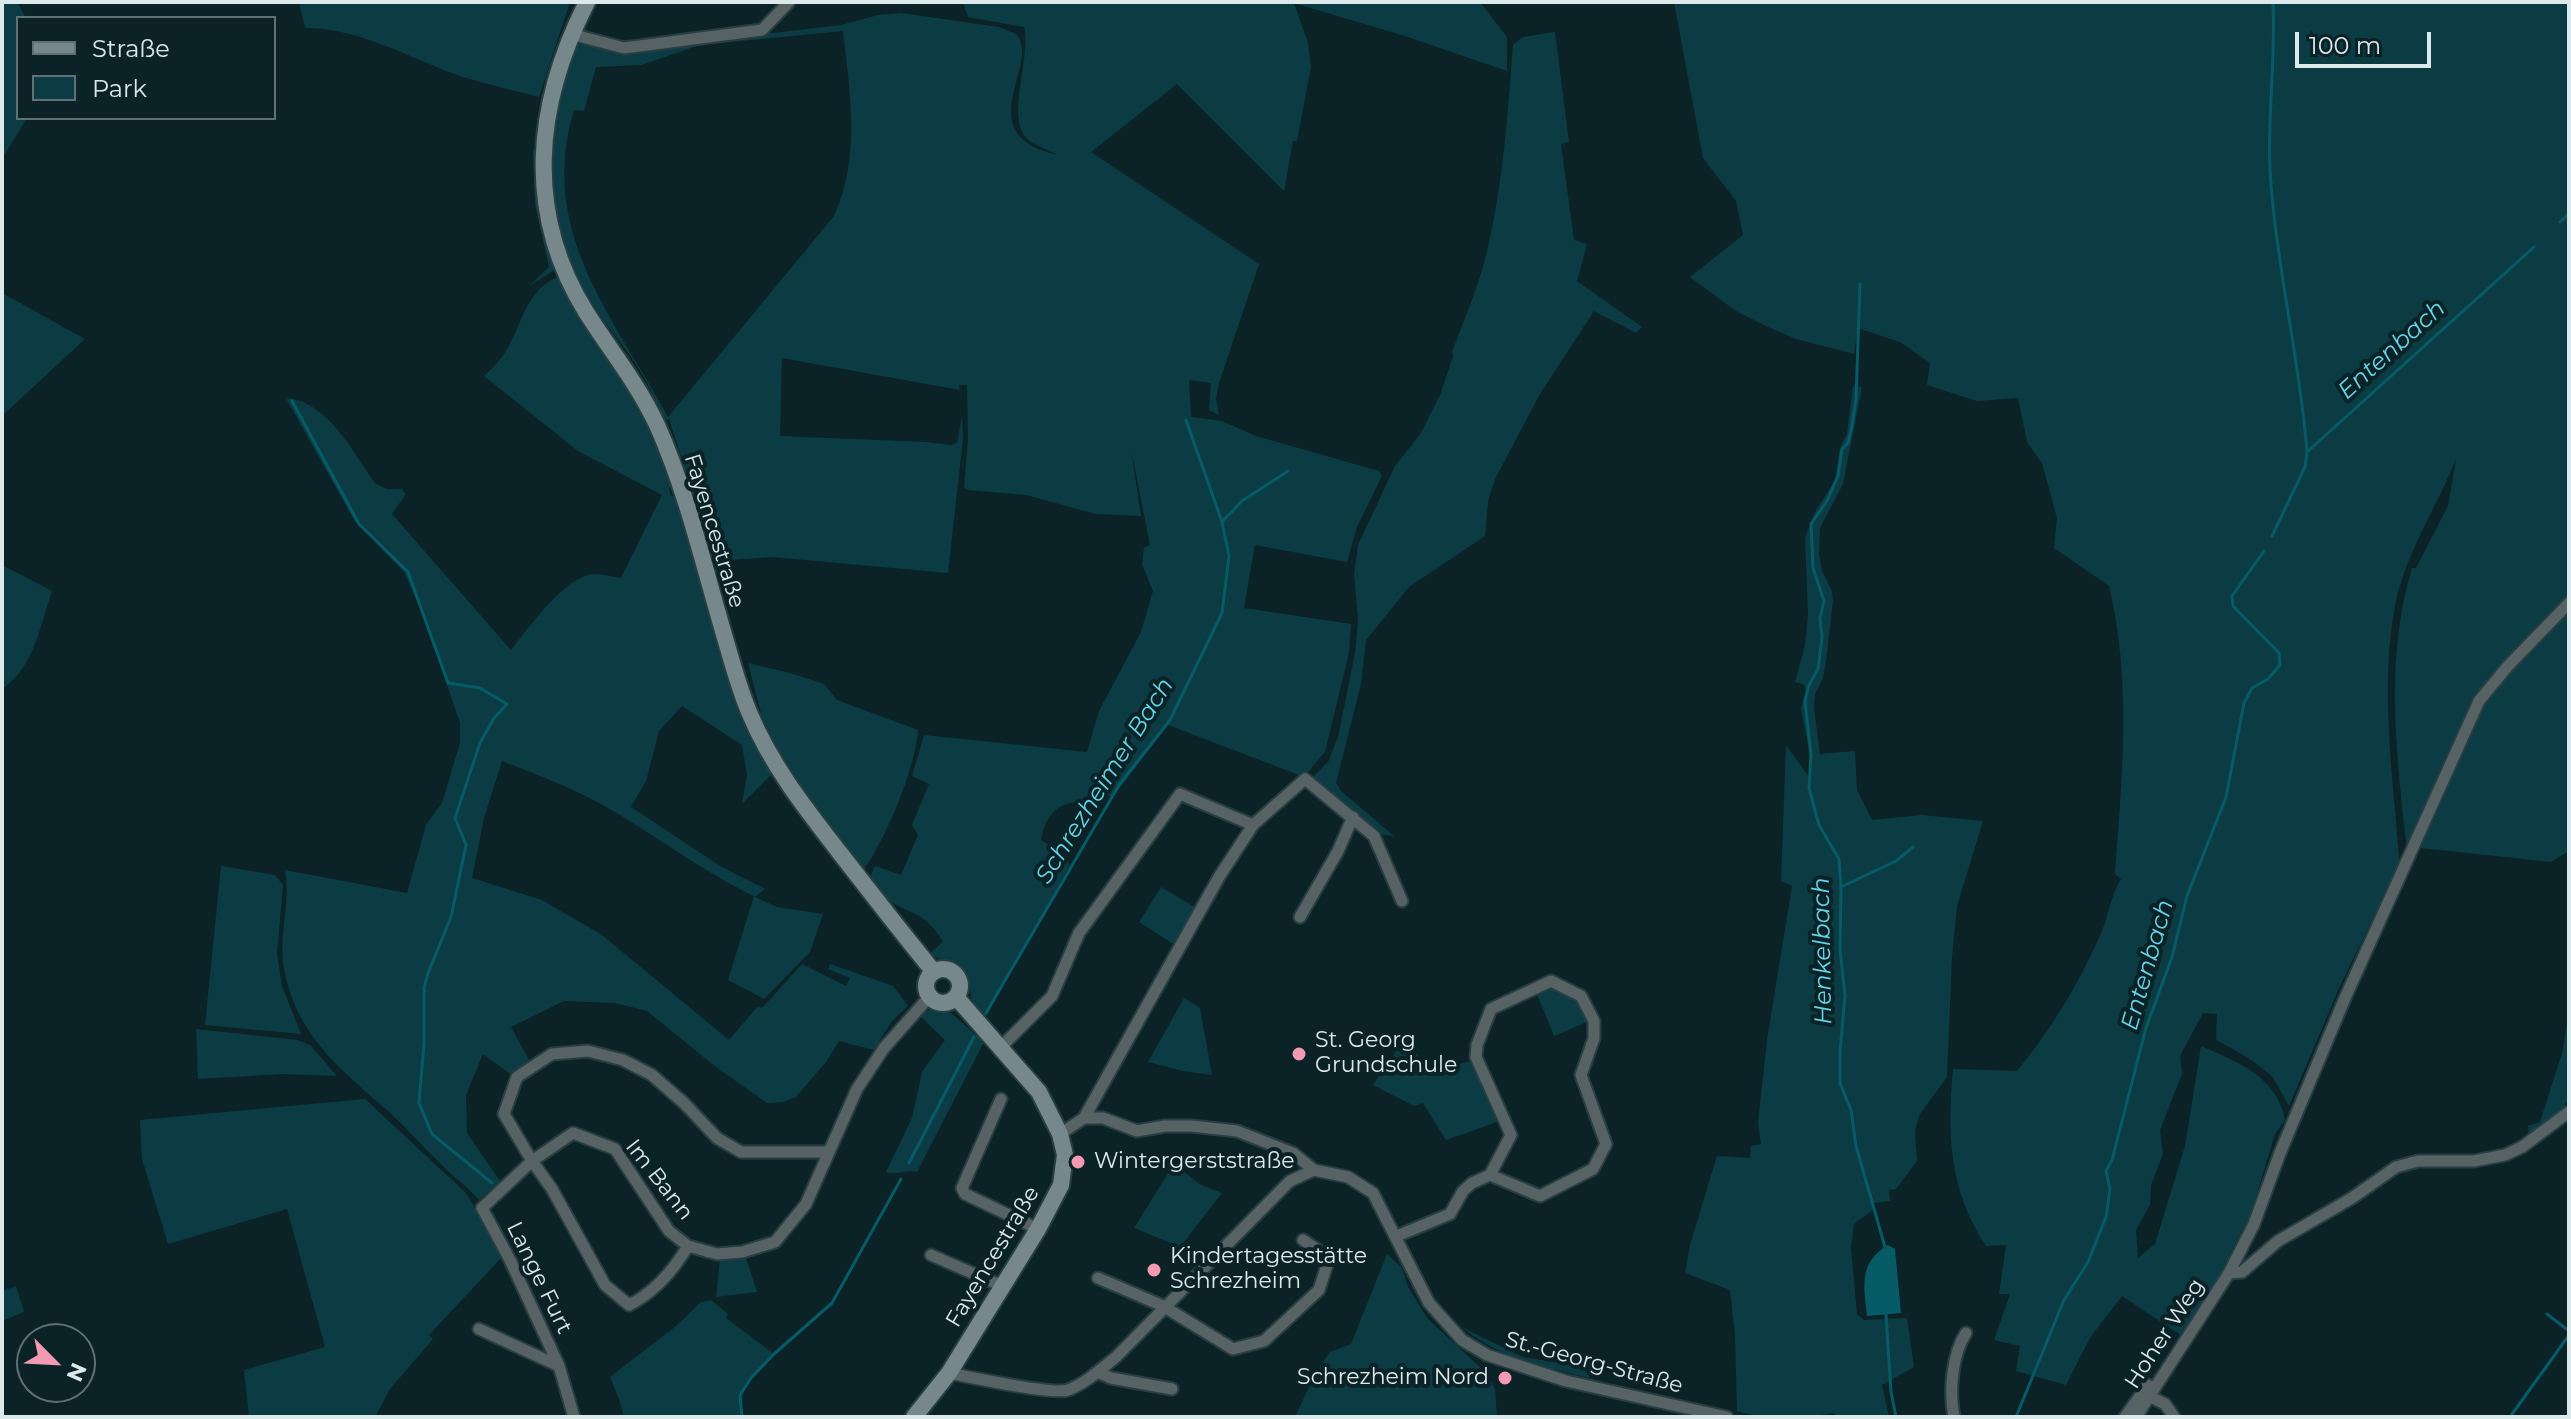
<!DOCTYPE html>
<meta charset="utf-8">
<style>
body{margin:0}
#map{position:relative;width:2571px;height:1419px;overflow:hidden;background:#0b2327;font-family:Montserrat,sans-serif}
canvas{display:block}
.frame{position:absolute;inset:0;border:4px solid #dbe9eb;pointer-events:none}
.legend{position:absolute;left:16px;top:16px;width:260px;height:104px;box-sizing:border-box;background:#0b2327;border:2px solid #5e7275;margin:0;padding:10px 14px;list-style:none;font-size:24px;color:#dbe9eb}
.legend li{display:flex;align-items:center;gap:16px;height:40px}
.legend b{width:40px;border:2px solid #5e7275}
.north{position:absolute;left:16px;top:1323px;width:80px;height:80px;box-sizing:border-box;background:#0b2327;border:2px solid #5e7275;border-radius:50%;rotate:114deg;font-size:22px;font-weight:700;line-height:32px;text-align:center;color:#dbe9eb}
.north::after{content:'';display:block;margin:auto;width:28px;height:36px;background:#f19ab1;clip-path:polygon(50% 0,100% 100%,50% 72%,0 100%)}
.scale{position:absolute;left:2295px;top:32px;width:136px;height:36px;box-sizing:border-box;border:4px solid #dbe9eb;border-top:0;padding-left:10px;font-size:24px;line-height:28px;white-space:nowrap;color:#dbe9eb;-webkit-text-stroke:6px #0b2327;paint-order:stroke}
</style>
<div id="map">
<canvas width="2571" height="1419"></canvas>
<div class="frame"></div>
<ul class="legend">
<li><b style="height:10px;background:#76888b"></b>Straße</li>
<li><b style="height:22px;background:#0b3c43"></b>Park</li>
</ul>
<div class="north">N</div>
<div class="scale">100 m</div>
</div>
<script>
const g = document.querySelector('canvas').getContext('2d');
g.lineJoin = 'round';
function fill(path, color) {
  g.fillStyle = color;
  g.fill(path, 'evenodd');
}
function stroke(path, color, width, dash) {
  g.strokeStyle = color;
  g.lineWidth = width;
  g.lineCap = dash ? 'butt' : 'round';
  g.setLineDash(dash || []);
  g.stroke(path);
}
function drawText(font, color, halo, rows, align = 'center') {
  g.font = font + ' Montserrat,sans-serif';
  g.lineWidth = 8;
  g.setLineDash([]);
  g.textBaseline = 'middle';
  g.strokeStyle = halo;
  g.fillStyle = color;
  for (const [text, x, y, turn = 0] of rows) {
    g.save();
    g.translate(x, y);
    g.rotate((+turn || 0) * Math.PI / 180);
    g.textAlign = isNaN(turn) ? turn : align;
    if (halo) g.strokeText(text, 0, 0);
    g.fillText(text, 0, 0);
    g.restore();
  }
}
const green = new Path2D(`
 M2,2H17L26,18H18V118H27L2,159Z
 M299,2H570L539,97C513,90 486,84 460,76C412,59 357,27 305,28Z
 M963,2H1480L1507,37V71L1408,37L1294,3L1308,43L1311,67L1297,141H1293L1284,191L1177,84L1091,152L1259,264L1219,383L1216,398L1219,415L1209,410L1211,383L1189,380L1191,417L1222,421L1256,436L1379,471L1382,476L1357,527L1347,562L1255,545L1244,608L1351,624L1349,653L1325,752L1308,772L1299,775L1168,725L1113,797L1093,792L1086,801C1058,802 1046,813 1041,840L1065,856L1070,865L986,1017C980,1011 972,1004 971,996C969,987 970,979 964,971C955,960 940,963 931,953L943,941C922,909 913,917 887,899C880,894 875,885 869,879L875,866L901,875L918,835L912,825L929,784L912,776L924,735L1087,752L1099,711L1141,632L1153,591L1142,564L1144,548L1150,545L1131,449L1141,516L1096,514L1026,495L968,490L964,488L968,439L967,385H959L960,390L782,358L780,436L925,442L951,445L957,443L962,416L963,439L948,573L772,557L715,561L669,419L666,420C656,402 648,383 637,366C627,350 615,336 604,321C543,231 541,145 576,45L588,43L621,51L761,32L773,33L841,25L878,15L901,13L999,27L1016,34C1043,64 966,133 1057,155C1050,150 1038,147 1030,141C1003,121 1032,59 1024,27L968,17ZM843,31C850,94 861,156 834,216L668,417C614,317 537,232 574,110L584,111L596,67L641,65L700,45Z
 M1674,2H2569V851L2551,862L2421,848C2444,792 2464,730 2498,681L2491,677L2474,706L2408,847L2406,842C2396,751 2385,656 2412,568H2416L2448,506L2456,459C2437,507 2405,554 2395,606C2379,689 2394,784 2400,869L2389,885L2340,986L2289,1106L2272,1076L2247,1057L2216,1040L2217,1014L2203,1013L2180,1056L2182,1074L2160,1130L2163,1154L2151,1185L2150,1205L2136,1230L2138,1258L2155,1244L2185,1146L2201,1046C2237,1062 2277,1076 2285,1120L2275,1134L2251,1213L2225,1264L2228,1267L2182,1336L2122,1296L2091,1336L2066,1385L2016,1371L2020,1346L1994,1340L2010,1294H1999L2006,1245L1986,1246C1949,1190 1947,1134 1953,1069L2017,1071C2050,1031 2078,985 2099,938C2108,919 2110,896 2121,879L2115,874C2122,777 2132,682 2109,586L2054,548L2057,518L2042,463L2027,442L2018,398L1977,401L1927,385L1930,363L1900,342L1858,328L1854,354L1796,339L1766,326L1736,311L1690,277L1743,235L1736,201L1703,158Z
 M1555,32L1569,142L1561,144L1574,240L1587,244L1577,281L1642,327L1636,333L1594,311L1540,394L1495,479L1488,501L1485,536L1409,587L1366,640L1361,684L1336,783L1341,791L1394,836L1378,834L1320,787L1313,777L1328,762L1338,737L1355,653L1358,621L1354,574L1358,545L1395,466L1421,433L1440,395L1453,356L1452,352C1465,318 1480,283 1488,247C1503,181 1508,113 1513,45L1523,37Z
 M540,148L556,265L553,271L528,287L549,267L535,204L533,150Z
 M560,276L652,427L675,484L669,488L671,496L678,497L773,773L742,804L747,775L742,745L682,706L659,731L646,781L631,807L720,866L765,889L755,897L777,907L823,914L810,952L764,999L728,980L754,896C699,870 652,832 599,803C568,786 535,774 502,761L484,818L472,878L542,900L602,935L729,1040L758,1006L762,1008L802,964L846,986L850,978L828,969L830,964L893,986L908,1006L892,1021L874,1050L839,1041L826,1062L796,1097L783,1102L767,1103L716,1067L647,1011L615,1003L564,1001L511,1027L529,1060L512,1075L483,1054L466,1095L467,1133L500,1181L479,1200C467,1186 452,1176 439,1162C421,1145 405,1126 387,1110C340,1069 296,1035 284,969C278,936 291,903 285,870L407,893L426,825L442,803L460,743V723L422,612L404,572L354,520L287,400L288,398C329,403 353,453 375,483L386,489H402L406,494L392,514L511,650C529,628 566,574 596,574C604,574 613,577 621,578L662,495L578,451L484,376C490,370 497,364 502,357C523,328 523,290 560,276Z
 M2,293L85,339L2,416Z
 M1853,386L1862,387L1843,484L1820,528L1819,554L1822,571L1832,591L1833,601L1826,661L1823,678L1815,694L1814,708L1820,754L1855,751L1857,790L1872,820L1922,815L1983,821L1957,906L1952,957L1947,1077L1920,1114L1915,1130L1917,1161L1896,1189L1889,1190L1890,1201L1874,1203L1863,1173L1873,1210L1854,1224L1851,1247L1857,1314L1864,1320L1907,1318L1914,1367L1882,1385L1889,1417H1837L1834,1413C1809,1418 1760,1419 1737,1411L1735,1335L1730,1290L1685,1273L1690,1245L1717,1156L1750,1158L1751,1146L1761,1144L1758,1122L1767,1040L1792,886L1781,881L1786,745L1809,777L1810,755L1801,709L1806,689L1803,684L1795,682L1805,645L1808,614L1805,538L1814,514L1835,480L1840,448L1847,434Z
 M2,565L52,591C40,625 34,668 2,689Z
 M748,663L790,673L824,684L837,700L918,730C916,766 886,839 864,869L788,770L762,717Z
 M221,866L275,875L283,885L277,954L282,986L301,1034L205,1025Z
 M1161,887L1196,908L1175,945L1139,922Z
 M1551,985L1578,999L1589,1021L1554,1036L1536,992Z
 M1184,998L1200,1008L1212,1075L1183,1071L1148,1062Z
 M2569,1008V1099L2565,1104L2566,1113L2529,1139L2528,1126L2540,1122L2563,1050Z
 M932,1009L951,1013L984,1042L917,1172C905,1169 897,1176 886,1172L912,1118L922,1072L945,1040L919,1015Z
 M196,1029L298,1040L310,1045L337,1076L283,1074L198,1079Z
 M1401,1044C1433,1066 1435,1072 1474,1060L1500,1121L1446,1140L1423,1103L1414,1106L1373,1085Z
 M365,1099L466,1193L503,1256L429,1335L433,1339L390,1389L375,1417H245L249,1416L244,1370L325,1347L287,1209L168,1244L142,1159L140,1120Z
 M1174,1164L1201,1185L1222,1193L1180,1247L1134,1228Z
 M1387,1254L1402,1268L1408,1287L1428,1319L1485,1372L1495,1389L1497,1417H1295L1315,1374L1330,1352L1351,1344Z
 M746,1258L757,1292L716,1297L720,1259Z
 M16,1286L24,1312L2,1321V1291Z
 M711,1300L728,1314L726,1318L774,1354C751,1377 740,1384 741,1417H624L619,1399L610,1377L676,1326L701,1302Z
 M1463,1328L1523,1357L1589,1368L1597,1354L1589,1378C1545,1367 1499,1358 1463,1328Z`);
const water = new Path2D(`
 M1888,1245L1895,1249L1901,1313L1867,1316C1864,1286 1858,1263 1888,1245Z`);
const stream = new Path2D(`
 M2273,2C2276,63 2266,125 2271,185C2278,275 2300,362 2307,452
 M2560,222L2569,214
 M1860,284L1856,399L1852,425L1848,443L1842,449L1838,476L1827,501L1811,524L1813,568L1824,601L1820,618L1822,638L1818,669L1809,685L1805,701L1811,755L1809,788L1819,825L1839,859L1841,887L1840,949L1845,996L1840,1052V1083L1851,1110L1856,1146L1885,1247
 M292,401L359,524L408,572L448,683L480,688L507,704L494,718L480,743L455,818L466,845L451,917L428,973L424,988V1044L419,1103L432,1134L492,1183
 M1222,522L1242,501L1288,471
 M2272,536L2305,467L2307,452L2534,247
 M1841,887L1896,861L1913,847
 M986,1013L1119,785L1170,720L1222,613L1229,556L1222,522L1186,420
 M909,1163L974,1037
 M1886,1314L1891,1392L1896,1417
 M2547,1314L2569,1331
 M742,1417L740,1395L751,1378L774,1354L832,1303L901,1179
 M2016,1417L2064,1300L2088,1262L2106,1217L2110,1189L2106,1171L2112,1160L2146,1028L2172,957L2187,896L2226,797L2244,703L2252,688L2268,679L2280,665L2279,653L2233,606L2232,596L2264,551
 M2510,1417L2569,1335`);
const street = new Path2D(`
 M571,34L624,48L762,30L789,2
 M1300,917L1338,851L1353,817
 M1001,1047L1052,996L1079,933L1180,794L1253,825
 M1001,1099L962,1188L965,1194L1038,1229
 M1084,1118H1103L1137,1131L1165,1126H1191L1237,1131L1293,1153L1314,1170
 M1060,1134L1084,1118L1219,877L1253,825L1305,779L1374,836L1402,901
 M1397,1236L1450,1214L1463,1191L1472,1183L1490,1175L1511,1135L1476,1057L1477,1045L1491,1009L1551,981L1581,996L1594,1021V1038L1581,1075L1606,1144L1593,1169L1540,1196L1490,1175
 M688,1246C673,1271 655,1292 629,1305L605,1285L552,1189L532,1161L504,1114L517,1077L552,1054L588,1051L623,1060L652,1075L685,1104L717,1138L741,1152H828
 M931,1255L1002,1286
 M2229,1273L2242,1272L2278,1241L2352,1198L2396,1167L2418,1161H2474L2505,1155L2522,1147L2569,1112
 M1098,1278L1163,1306L1233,1349L1264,1341L1319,1290L1327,1265L1318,1250L1303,1240
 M479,1329L559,1366
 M1097,1372L1111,1378L1172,1389
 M949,1373C968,1377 1055,1395 1068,1390C1086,1383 1101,1369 1116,1357L1290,1181L1314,1170L1348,1177L1373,1193L1429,1303L1462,1340L1487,1355L1566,1381L1727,1417
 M2149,1396L2165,1404L2174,1417
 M574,1417L559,1366L510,1260L482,1208L532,1161L573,1133L615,1149L669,1231L688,1246L717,1254L742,1252L775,1242L806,1204L857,1089L884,1048L930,996
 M1954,1417C1949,1392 1952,1354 1966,1333
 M2125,1417L2148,1385
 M2136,1417L2229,1273L2254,1224L2280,1153L2345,998L2479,701L2507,667L2569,603`);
const secondary = new Path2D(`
 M587,2C535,104 524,212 586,312C610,350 638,384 657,425C687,492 704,567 725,638C732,662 739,688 749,712C771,765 805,808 840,853C871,893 902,933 934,972
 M926 986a17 17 0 1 1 34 0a17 17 0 1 1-34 0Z
 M914,1417L949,1373L1038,1229L1061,1185L1065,1155L1060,1134L1039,1092L956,997`);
const markers = [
 [1299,1054,8,"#f19ab1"],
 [1078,1162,8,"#f19ab1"],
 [1154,1270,8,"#f19ab1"],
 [1505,1378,8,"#f19ab1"]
];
const streetNames = [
 ["Fayencestraße",714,531,73],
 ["Im Bann",659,1180,52],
 ["Fayencestraße",993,1257,-59],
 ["Lange Furt",539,1278,64],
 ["Hoher Weg",2165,1334,-57],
 ["St.-Georg-Straße",1594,1363,15]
];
const poiNames = [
 ["St. Georg",1315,1041],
 ["Grundschule",1315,1066],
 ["Wintergerststraße",1094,1162],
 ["Kindertagesstätte",1170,1257],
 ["Schrezheim",1170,1282],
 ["Schrezheim Nord",1489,1378,"right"]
];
const waterNames = [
 ["Entenbach",2392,350,-42],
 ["Schrezheimer Bach",1105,781,-58],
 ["Henkelbach",1823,951,-91],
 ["Entenbach",2148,965,-74]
];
fill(green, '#0b3c43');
fill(water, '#065b67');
stroke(stream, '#065b67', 3);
stroke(street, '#283f42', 15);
stroke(secondary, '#283f42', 20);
stroke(street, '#576264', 11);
stroke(secondary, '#76888b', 16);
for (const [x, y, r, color] of markers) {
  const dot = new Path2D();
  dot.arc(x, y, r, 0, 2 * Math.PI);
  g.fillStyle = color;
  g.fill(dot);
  stroke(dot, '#0b2327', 3);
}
drawText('22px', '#dbe9eb', '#0b2327', streetNames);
drawText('22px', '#dbe9eb', '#0b2327', poiNames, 'left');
drawText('italic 24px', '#66d3e6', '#0b2327', waterNames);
</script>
